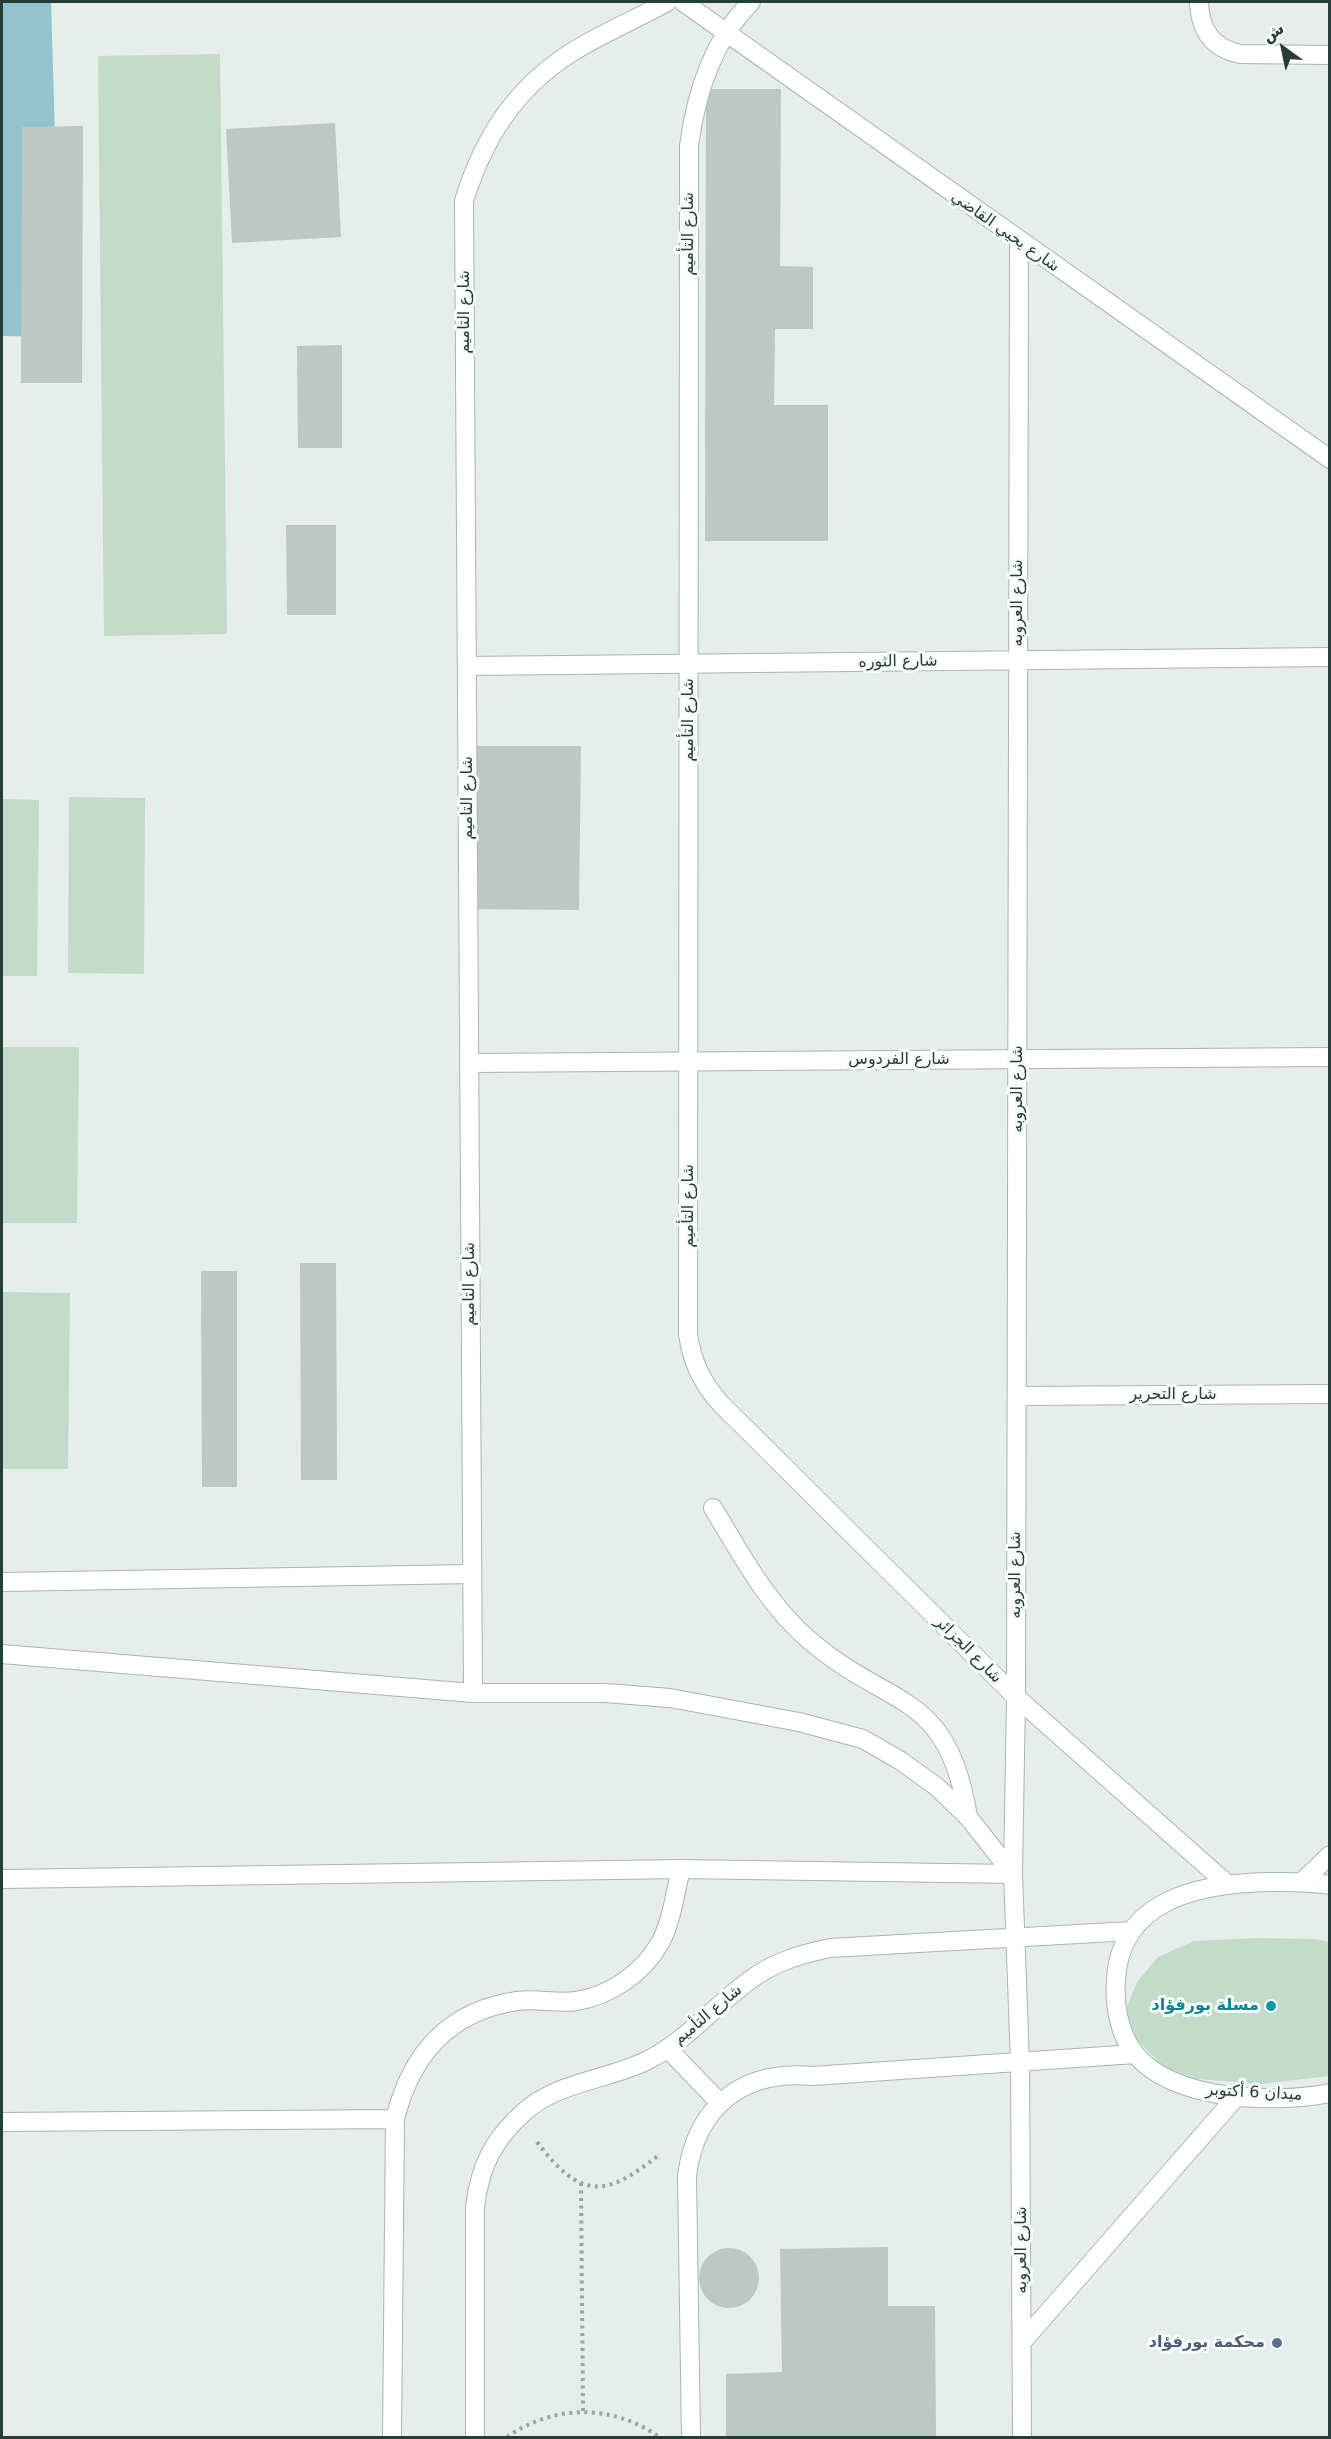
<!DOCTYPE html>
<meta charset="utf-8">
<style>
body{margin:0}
#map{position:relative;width:1331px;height:2439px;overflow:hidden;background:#e6edea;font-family:"DejaVu Sans",Vazirmatn,sans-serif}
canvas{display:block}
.frame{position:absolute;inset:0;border:3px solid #263e38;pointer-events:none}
.north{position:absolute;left:1253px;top:18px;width:60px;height:60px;-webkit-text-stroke:4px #f6faf8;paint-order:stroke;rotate:327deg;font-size:16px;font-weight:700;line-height:24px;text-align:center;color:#263e38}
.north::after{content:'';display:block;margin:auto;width:21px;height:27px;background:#263e38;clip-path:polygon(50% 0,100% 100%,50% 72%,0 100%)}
</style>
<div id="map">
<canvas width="1331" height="2439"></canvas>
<div class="frame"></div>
<div class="north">ش</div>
</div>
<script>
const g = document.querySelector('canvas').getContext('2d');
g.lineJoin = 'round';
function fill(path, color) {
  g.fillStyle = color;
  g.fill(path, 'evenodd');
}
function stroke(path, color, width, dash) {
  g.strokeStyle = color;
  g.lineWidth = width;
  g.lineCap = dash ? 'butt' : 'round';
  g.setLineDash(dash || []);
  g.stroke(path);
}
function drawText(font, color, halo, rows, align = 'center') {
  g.font = font + ' "DejaVu Sans",Vazirmatn,sans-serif';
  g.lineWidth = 6;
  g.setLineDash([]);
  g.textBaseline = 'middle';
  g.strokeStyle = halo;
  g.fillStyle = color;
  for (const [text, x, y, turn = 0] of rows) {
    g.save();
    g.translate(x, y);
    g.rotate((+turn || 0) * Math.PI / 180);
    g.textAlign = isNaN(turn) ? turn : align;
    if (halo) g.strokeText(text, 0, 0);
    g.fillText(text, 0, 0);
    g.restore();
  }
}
const green = new Path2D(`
 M220,54L227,634L104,636L98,56Z
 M69,797L145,798L144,974L68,973Z
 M2,799L39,800L37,976H2Z
 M3,1047H79L77,1223H2Z
 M2,1292L70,1293L68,1469H2Z
 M1258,1938L1314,1939L1329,1942L1330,2076L1260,2084L1197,2079L1164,2067L1135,2038L1126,2009L1137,1982L1158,1957L1194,1941Z`);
const water = new Path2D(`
 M2,2H51L61,337L2,336Z`);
const building = new Path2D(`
 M706,89H781L780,266L813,267V329H775L774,405H828V541H705Z
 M335,123L341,237L232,243L226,129Z
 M83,126L82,383H21L22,127Z
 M342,345V448H298L297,346Z
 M286,525H336V615H287Z
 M471,746H581L579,910L469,909Z
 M300,1263H336L337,1480H301Z
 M201,1271H237V1487H202Z
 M888,2247V2306H935L936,2438H726V2374L782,2372L780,2249Z
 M699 2278a30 30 0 1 1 60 0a30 30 0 1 1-60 0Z`);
const path = new Path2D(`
 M537,2142C581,2200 605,2198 659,2155
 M581,2183L583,2411
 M507,2437C554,2404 613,2404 659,2437`);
const lane = new Path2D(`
 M1199,2C1200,30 1212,48 1240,54L1330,55
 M713,1508C741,1554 767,1604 809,1640C890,1710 948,1689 968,1817
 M2,1582L472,1574
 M2,1879L681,1869
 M2,2122L395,2119
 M392,2438L395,2119C411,2054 449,2011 517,2001C536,1998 557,2004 576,2001C610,1996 643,1973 660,1943C672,1921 675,1893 681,1869L1013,1874`);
const street = new Path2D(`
 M683,2L1330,459
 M467,666L1330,657
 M469,1063L1330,1057
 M1017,1396L1330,1394
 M1016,1697L1019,241
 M1020,2062L1022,2438
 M1022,2342L1237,2096`);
const secondary = new Path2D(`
 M751,2C713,40 696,93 689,146L688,1334C692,1362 702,1383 721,1404L1016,1697L1226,1883
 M2,1654L473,1693H605L670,1698L799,1722L863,1739L901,1761L937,1787L968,1817L1013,1874
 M473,1693L464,201C483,139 514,90 569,54C600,34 635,20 667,2
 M1016,1697L1013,1874L1020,2062
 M1303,1881L1330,1855
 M1330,1885C1308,1881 1287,1882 1266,1882C1200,1884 1120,1899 1116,1980C1114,2005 1119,2034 1135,2054C1173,2101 1275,2104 1330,2093
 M668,2049L720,2103
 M475,2438V2207C480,2166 493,2140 524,2112C557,2082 607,2080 646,2061C687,2041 714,2006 750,1980C774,1962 801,1954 830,1948L1131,1931
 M691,2438L687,2176C696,2106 743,2070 812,2076L1135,2054`);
const markers = [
 [1271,2006,6,"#0f9aa8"],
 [1277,2343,6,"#5c6f8a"]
];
const streetNames = [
 ["شارع يحيي القاضي",1005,232,35],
 ["شارع التأميم",689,234,-90],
 ["شارع التاميم",465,312,-90],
 ["شارع العروبه",1018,603,-90],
 ["شارع الثوره",898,662,-1],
 ["شارع التأميم",689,720,-90],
 ["شارع التاميم",468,798,-90],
 ["شارع الفردوس",899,1060],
 ["شارع العروبه",1018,1089,-90],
 ["شارع التأميم",689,1206,-90],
 ["شارع التاميم",470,1284,-90],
 ["شارع التحرير",1173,1395],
 ["شارع العروبه",1016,1575,-90],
 ["شارع الجزائر",968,1650,45],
 ["شارع التأميم",708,2015,-40],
 ["ميدان 6 أكتوبر",1254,2093,3],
 ["شارع العروبه",1022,2250,-90]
];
const cultureNames = [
 ["مسلة بورفؤاد",1259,2006]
];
const serviceNames = [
 ["محكمة بورفؤاد",1265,2343]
];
fill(green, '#c1dcc9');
fill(water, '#93c3cd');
fill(building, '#bbc8c3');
stroke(lane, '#a9b5b1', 20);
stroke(street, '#a9b5b1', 20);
stroke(secondary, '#a5b8b2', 20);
stroke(path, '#89aea3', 4, [3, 4.5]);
stroke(lane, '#fff', 18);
stroke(street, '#fff', 18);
stroke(secondary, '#fff', 18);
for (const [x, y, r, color] of markers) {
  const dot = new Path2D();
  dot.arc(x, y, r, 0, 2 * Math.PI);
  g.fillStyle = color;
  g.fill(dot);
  stroke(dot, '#f6faf8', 2);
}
drawText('16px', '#263e38', '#f6faf8', streetNames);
drawText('bold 16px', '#0d838f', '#f6faf8', cultureNames, 'right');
drawText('bold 16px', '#4e5e75', '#f6faf8', serviceNames, 'right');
</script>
